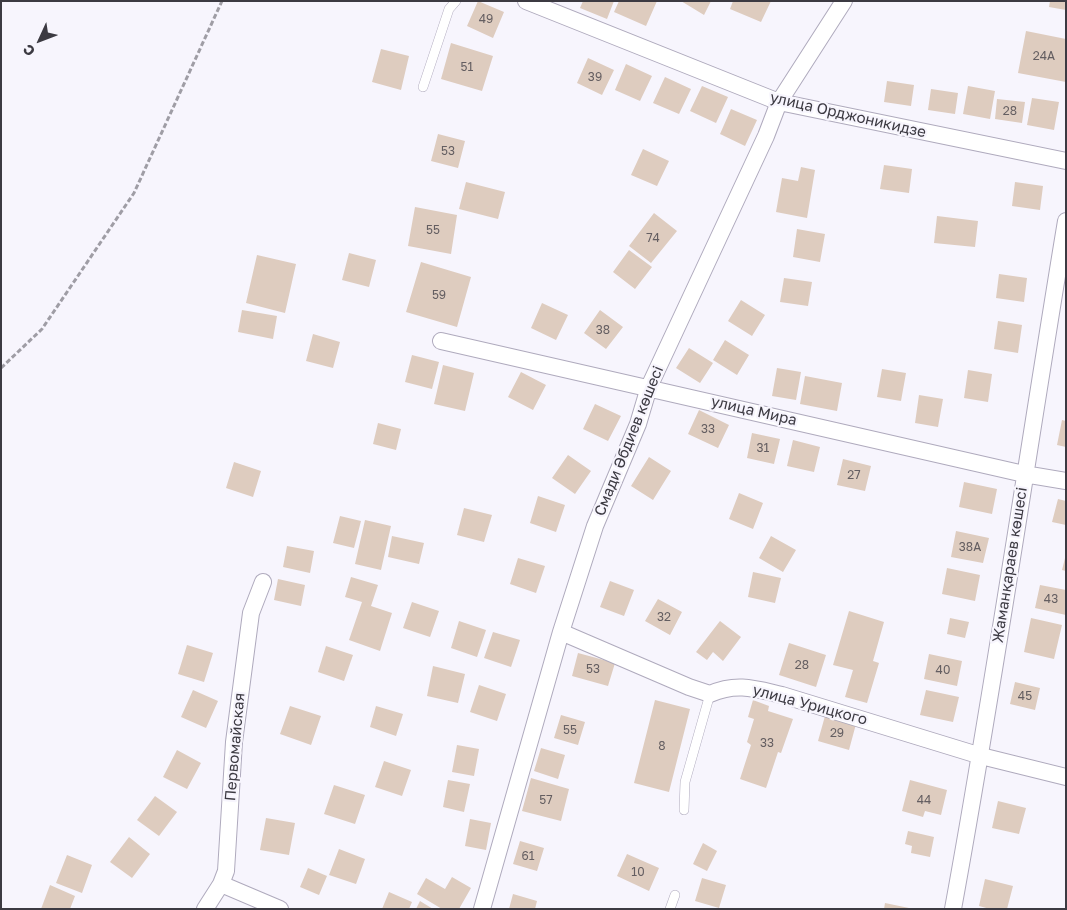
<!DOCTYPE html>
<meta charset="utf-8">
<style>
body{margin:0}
#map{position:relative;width:1067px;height:910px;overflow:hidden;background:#f7f5fd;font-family:"Golos Text",sans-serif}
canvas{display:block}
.frame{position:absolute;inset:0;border:2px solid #3c3a42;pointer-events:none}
.north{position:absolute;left:15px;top:15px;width:50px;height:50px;-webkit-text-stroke:4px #f7f5fd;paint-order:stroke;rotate:227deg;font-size:14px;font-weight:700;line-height:20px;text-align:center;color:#3c3a42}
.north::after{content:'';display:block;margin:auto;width:18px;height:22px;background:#3c3a42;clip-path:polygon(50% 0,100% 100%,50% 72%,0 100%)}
</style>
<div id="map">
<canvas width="1067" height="910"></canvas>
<div class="frame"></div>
<div class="north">С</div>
</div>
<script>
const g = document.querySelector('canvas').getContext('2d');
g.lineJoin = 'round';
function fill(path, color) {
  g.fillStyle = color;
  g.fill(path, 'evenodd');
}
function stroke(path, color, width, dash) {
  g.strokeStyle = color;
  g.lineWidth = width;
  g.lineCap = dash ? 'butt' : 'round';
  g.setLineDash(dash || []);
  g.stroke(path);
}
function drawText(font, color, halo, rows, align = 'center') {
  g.font = font + ' "Golos Text",sans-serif';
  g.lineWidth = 4.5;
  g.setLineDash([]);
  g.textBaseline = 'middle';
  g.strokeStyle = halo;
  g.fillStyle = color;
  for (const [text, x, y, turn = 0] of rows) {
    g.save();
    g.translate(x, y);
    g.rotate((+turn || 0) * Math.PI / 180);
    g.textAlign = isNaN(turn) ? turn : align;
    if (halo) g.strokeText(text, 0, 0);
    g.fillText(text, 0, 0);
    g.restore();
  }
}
const building = new Path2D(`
 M478,1L504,12L493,38L467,26Z
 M583,1H614L607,19L580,8Z
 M619,1H657L646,26L614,12Z
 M681,1H711L704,15Z
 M733,1H771L761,22L730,9Z
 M1050,1H1066V10L1049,7Z
 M1026,31L1066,39V82L1018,73Z
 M451,43L493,56L482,91L441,79Z
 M381,49L409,56L401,90L372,82Z
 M588,58L614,70L602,95L577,83Z
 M626,64L652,76L640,101L615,90Z
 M665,77L691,89L679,114L653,103Z
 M887,81L914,85L911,106L884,102Z
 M702,86L728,97L716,123L690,111Z
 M968,86L995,91L990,119L963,114Z
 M931,89L958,93L955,114L928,110Z
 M1032,98L1059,102L1054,130L1027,125Z
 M997,99L1025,102L1022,123L995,119Z
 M731,109L757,120L745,146L720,134Z
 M438,134L465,141L458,168L431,161Z
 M643,149L669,161L657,186L631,175Z
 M884,165L912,169L909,193L880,189Z
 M801,167L815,170L807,218L776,212L782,178L798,181Z
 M466,182L505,192L498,219L459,209Z
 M1015,182L1043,186L1040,210L1012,206Z
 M415,207L457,215L451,254L408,246Z
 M654,213L677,231L651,263L629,246Z
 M937,216L978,221L975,247L934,243Z
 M797,229L825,234L820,262L793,257Z
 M629,250L652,267L635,289L613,272Z
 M349,253L376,260L369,287L342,280Z
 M257,255L296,264L285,313L246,303Z
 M421,262L471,277L457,327L406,312Z
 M999,274L1027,278L1024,302L996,298Z
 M784,278L812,282L808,306L780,302Z
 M741,300L765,315L752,336L728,321Z
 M542,303L568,315L556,340L531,328Z
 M242,310L277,316L273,339L238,332Z
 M600,310L623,327L606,349L584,333Z
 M998,321L1022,325L1018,353L994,349Z
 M313,334L340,342L333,368L306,361Z
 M725,340L749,355L737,375L713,360Z
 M689,348L713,363L700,383L676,368Z
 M412,355L439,362L432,389L405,382Z
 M443,365L474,373L465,411L434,404Z
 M777,368L801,372L796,400L772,396Z
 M882,369L906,373L901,401L877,397Z
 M968,370L992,374L988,402L964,398Z
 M521,372L546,385L533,410L508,397Z
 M805,376L842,383L837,411L800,404Z
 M919,395L943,399L938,427L915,423Z
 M595,404L621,416L608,441L583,429Z
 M699,410L729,425L718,448L688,434Z
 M1062,420L1066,421V447L1057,445Z
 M378,423L401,429L396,450L373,444Z
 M752,433L780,439L774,464L747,458Z
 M793,440L820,447L814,472L787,466Z
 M568,455L591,471L575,494L552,478Z
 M649,457L671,471L653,500L631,486Z
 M843,459L871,466L865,491L837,485Z
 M234,462L261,471L253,497L226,488Z
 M964,482L997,489L992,514L959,507Z
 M739,493L763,503L753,529L729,519Z
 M538,496L565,505L556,532L530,523Z
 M1058,499L1066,501V525L1052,522Z
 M464,508L492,515L484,542L457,535Z
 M340,516L361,521L354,548L333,543Z
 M365,520L391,526L381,570L355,564Z
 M956,531L989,538L983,563L951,557Z
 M392,536L424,543L419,564L388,557Z
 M771,536L796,550L783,572L759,558Z
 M287,546L314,551L310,573L283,567Z
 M518,558L545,566L536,593L510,584Z
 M1065,558H1066V571L1062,570Z
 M947,568L980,575L975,601L942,594Z
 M753,572L781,578L775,603L748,597Z
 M351,577L378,585L371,606L392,613L380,651L349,640L362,602L345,597Z
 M278,579L305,585L301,606L274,600Z
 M610,581L634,590L624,616L600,607Z
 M1040,585L1066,590V615L1035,608Z
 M658,599L682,612L670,635L645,621Z
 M412,602L439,611L430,637L403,628Z
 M849,611L884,622L873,661L879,663L867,703L845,697L853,670L833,665Z
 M950,618L969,622L965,638L947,634Z
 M1031,618L1062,625L1054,659L1024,652Z
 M459,621L486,630L477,657L451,648Z
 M720,621L741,637L723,661L713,652L707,660L696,652Z
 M493,632L520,640L511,667L484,658Z
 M789,643L826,655L816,687L779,675Z
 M187,645L213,653L204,682L178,674Z
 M326,646L353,655L344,681L318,672Z
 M578,653L615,663L608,686L572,676Z
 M929,654L962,661L957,686L924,679Z
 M433,666L465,674L458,703L427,696Z
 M1015,682L1040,688L1035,710L1010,704Z
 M479,685L506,694L497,721L470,712Z
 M193,690L218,701L206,728L181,717Z
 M926,690L959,697L953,722L920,715Z
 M655,700L690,709L669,792L634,783Z
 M753,700L769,706L768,711L793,719L781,753L778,752L766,788L740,779L751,745L747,742L754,719L748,717Z
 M290,706L321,716L311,745L280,734Z
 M376,706L403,714L396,736L370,727Z
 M561,715L585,722L578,745L554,738Z
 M825,716L856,724L849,750L818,741Z
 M457,745L479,749L474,776L452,772Z
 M541,748L565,755L558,779L534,771Z
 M177,750L201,763L187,789L163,777Z
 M384,761L411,770L402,796L375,787Z
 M531,778L569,789L561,821L522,811Z
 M448,780L470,784L464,812L443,807Z
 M910,780L947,790L941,815L925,811L923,817L902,811Z
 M334,785L365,795L355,824L324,814Z
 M155,796L177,812L159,836L137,820Z
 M998,801L1026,808L1019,834L992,828Z
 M266,818L295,823L289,855L260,850Z
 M470,819L491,823L486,850L465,846Z
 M908,831L934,837L930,857L911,853L912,846L905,844Z
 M129,837L150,854L132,878L110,862Z
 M520,841L544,848L537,871L513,864Z
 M703,843L717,851L707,871L693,864Z
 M339,849L365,859L356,884L329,875Z
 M627,854L659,868L649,891L617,876Z
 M67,855L92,865L82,893L56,883Z
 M308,868L327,876L319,895L300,887Z
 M452,877L471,888L459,909H442L417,894L426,878L445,889Z
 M702,878L726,885L719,908L695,901Z
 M985,879L1013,886L1007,909H990L979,906Z
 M50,885L75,896L70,909H41Z
 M389,892L412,902L409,909H382Z
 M513,894L537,901L535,909H509Z
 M420,901L433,909H416Z
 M885,903L909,908V909H884Z`);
const path = new Path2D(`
 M1,368L42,329L134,193L222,1`);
const lane = new Path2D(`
 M423,87L449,9L456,1
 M684,810L685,782L710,694
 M670,909L675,895`);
const street = new Path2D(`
 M526,1L779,102L1066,161
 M441,341L1024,474L1066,481
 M561,632L689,687L710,694C737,682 756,689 782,695L981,756L1066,777
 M221,884L280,909
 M205,909L221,884L226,871L234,742L251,613L263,582
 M482,909L561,632L595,526L638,424L649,387L766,136L779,102L844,1
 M953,909C995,680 1028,450 1066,221`);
const numberNames = [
 ["49",486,19],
 ["24А",1044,56],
 ["51",467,67],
 ["39",595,77],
 ["28",1010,111],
 ["53",448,151],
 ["55",433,230],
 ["74",653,238],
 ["59",439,295],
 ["38",603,330],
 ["33",708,429],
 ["31",763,448],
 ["27",854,475],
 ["38А",970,547],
 ["43",1051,599],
 ["32",664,617],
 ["28",802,665],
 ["53",593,669],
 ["40",943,670],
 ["45",1025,696],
 ["55",570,730],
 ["29",837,733],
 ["33",767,743],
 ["8",662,746],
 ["57",546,800],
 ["44",924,800],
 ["61",528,856],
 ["10",638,872]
];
const streetNames = [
 ["улица Орджоникидзе",848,115,13],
 ["улица Мира",754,411,13],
 ["Смади Әбдиев көшесі",629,441,-68],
 ["Жаманқараев көшесі",1010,565,-81],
 ["улица Урицкого",810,705,15],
 ["Первомайская",235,747,-85]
];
fill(building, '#deccbf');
stroke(lane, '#afaabd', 10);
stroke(street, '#afaabd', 18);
stroke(path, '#9f9da5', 3, [5, 2.5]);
stroke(lane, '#fff', 9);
stroke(street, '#fff', 16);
drawText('12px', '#645e61', null, numberNames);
drawText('15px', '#3c3a42', '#f7f5fd', streetNames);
</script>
